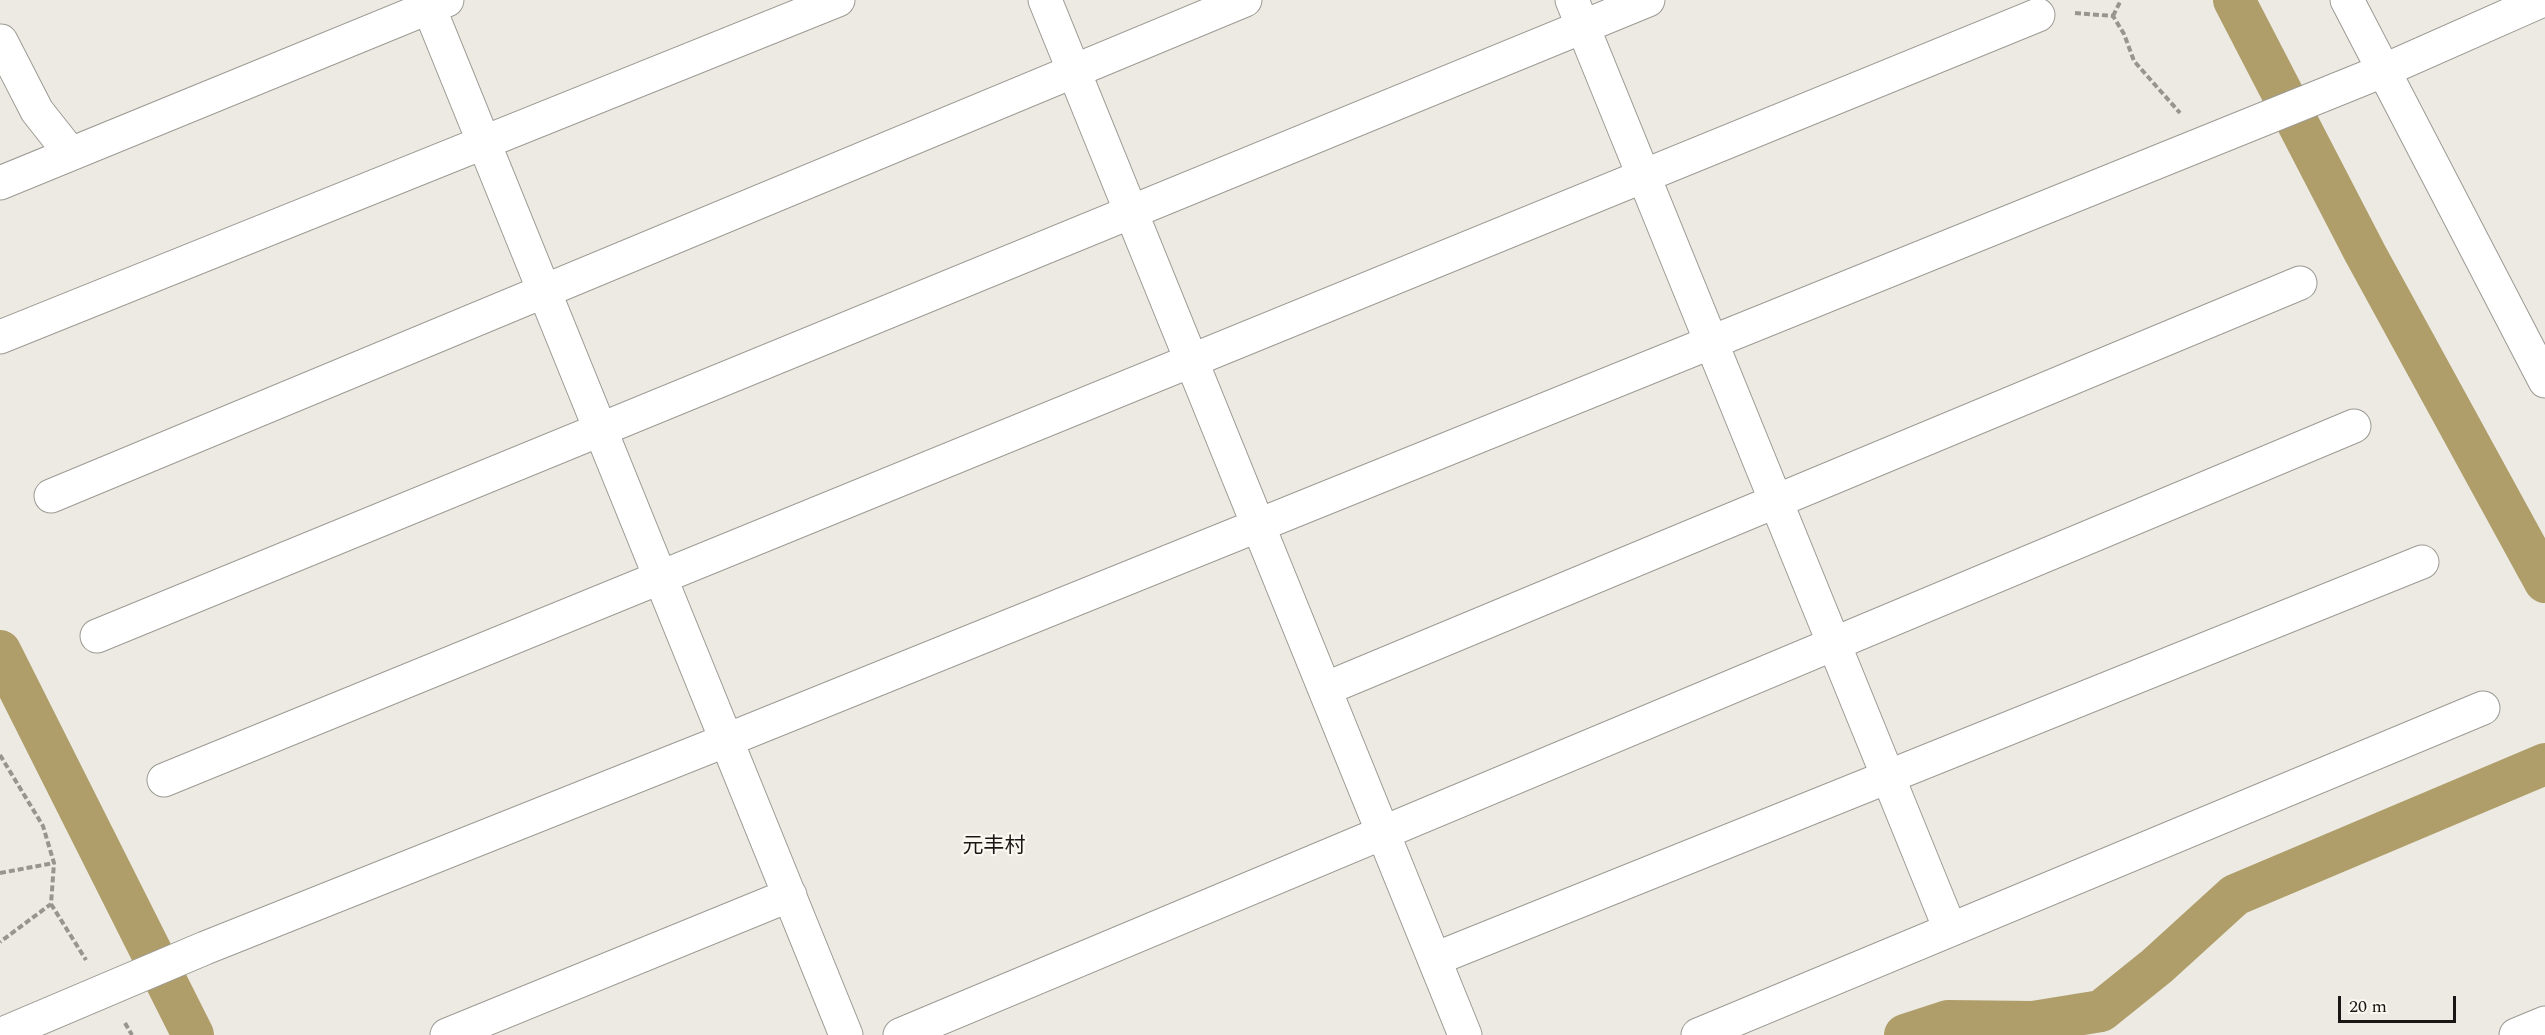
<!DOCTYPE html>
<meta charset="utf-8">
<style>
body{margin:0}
#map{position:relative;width:2545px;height:1035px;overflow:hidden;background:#eceae3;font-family:Spectral,serif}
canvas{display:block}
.scale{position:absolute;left:2338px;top:996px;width:118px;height:27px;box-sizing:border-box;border:3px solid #181715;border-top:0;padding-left:8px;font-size:18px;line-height:21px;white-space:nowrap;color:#181715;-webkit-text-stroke:4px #f9f7f0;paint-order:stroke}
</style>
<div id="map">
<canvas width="2545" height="1035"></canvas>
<div class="scale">20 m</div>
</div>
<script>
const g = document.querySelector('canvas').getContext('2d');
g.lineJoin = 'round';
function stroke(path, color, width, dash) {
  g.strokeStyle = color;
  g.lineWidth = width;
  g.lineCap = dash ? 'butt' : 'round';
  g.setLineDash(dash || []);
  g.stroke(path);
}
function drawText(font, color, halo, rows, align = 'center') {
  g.font = font + ' Spectral,"Noto Sans SC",serif';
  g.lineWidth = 4.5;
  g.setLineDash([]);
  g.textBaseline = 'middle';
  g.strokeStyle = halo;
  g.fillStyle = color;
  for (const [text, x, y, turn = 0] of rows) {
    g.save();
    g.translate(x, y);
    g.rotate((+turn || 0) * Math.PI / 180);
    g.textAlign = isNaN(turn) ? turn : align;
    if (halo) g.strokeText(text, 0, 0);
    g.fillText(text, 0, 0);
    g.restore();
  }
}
const canal = new Path2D(`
 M2234,0L2365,253L2545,582
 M0,651L193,1035
 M1905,1035L1948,1021L2033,1022L2101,1011L2157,966L2235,895L2545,764`);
const path = new Path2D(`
 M2075,13L2113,16L2124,34L2134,61L2180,113
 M2113,16L2121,0
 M0,755L43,826L54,863L51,904L0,942
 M0,873L54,863
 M51,904L86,960
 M125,1023L132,1035`);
const minor = new Path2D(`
 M426,0L846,1035
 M1045,0L1465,1035
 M1572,0L1950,929
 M2347,0L2545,381
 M1,41L37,111L71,154
 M0,183L447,0
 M0,337L838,0
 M51,496L1245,0
 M97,636L1648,0
 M1325,689L2300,283
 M164,780L2038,15
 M1435,959L2422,562
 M0,1035L205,948L727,740L2385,70L2543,0
 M447,1035L790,895
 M900,1035L2354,426
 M1698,1035L2483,708
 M2516,1035L2545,1023`);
const quarterNames = [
 ["元丰村",994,848]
];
stroke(canal, '#af9e69', 42);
stroke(minor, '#9c9a93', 35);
stroke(path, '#979590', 4, [6, 3]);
stroke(minor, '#fff', 33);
drawText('21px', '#181715', '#f9f7f0', quarterNames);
</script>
